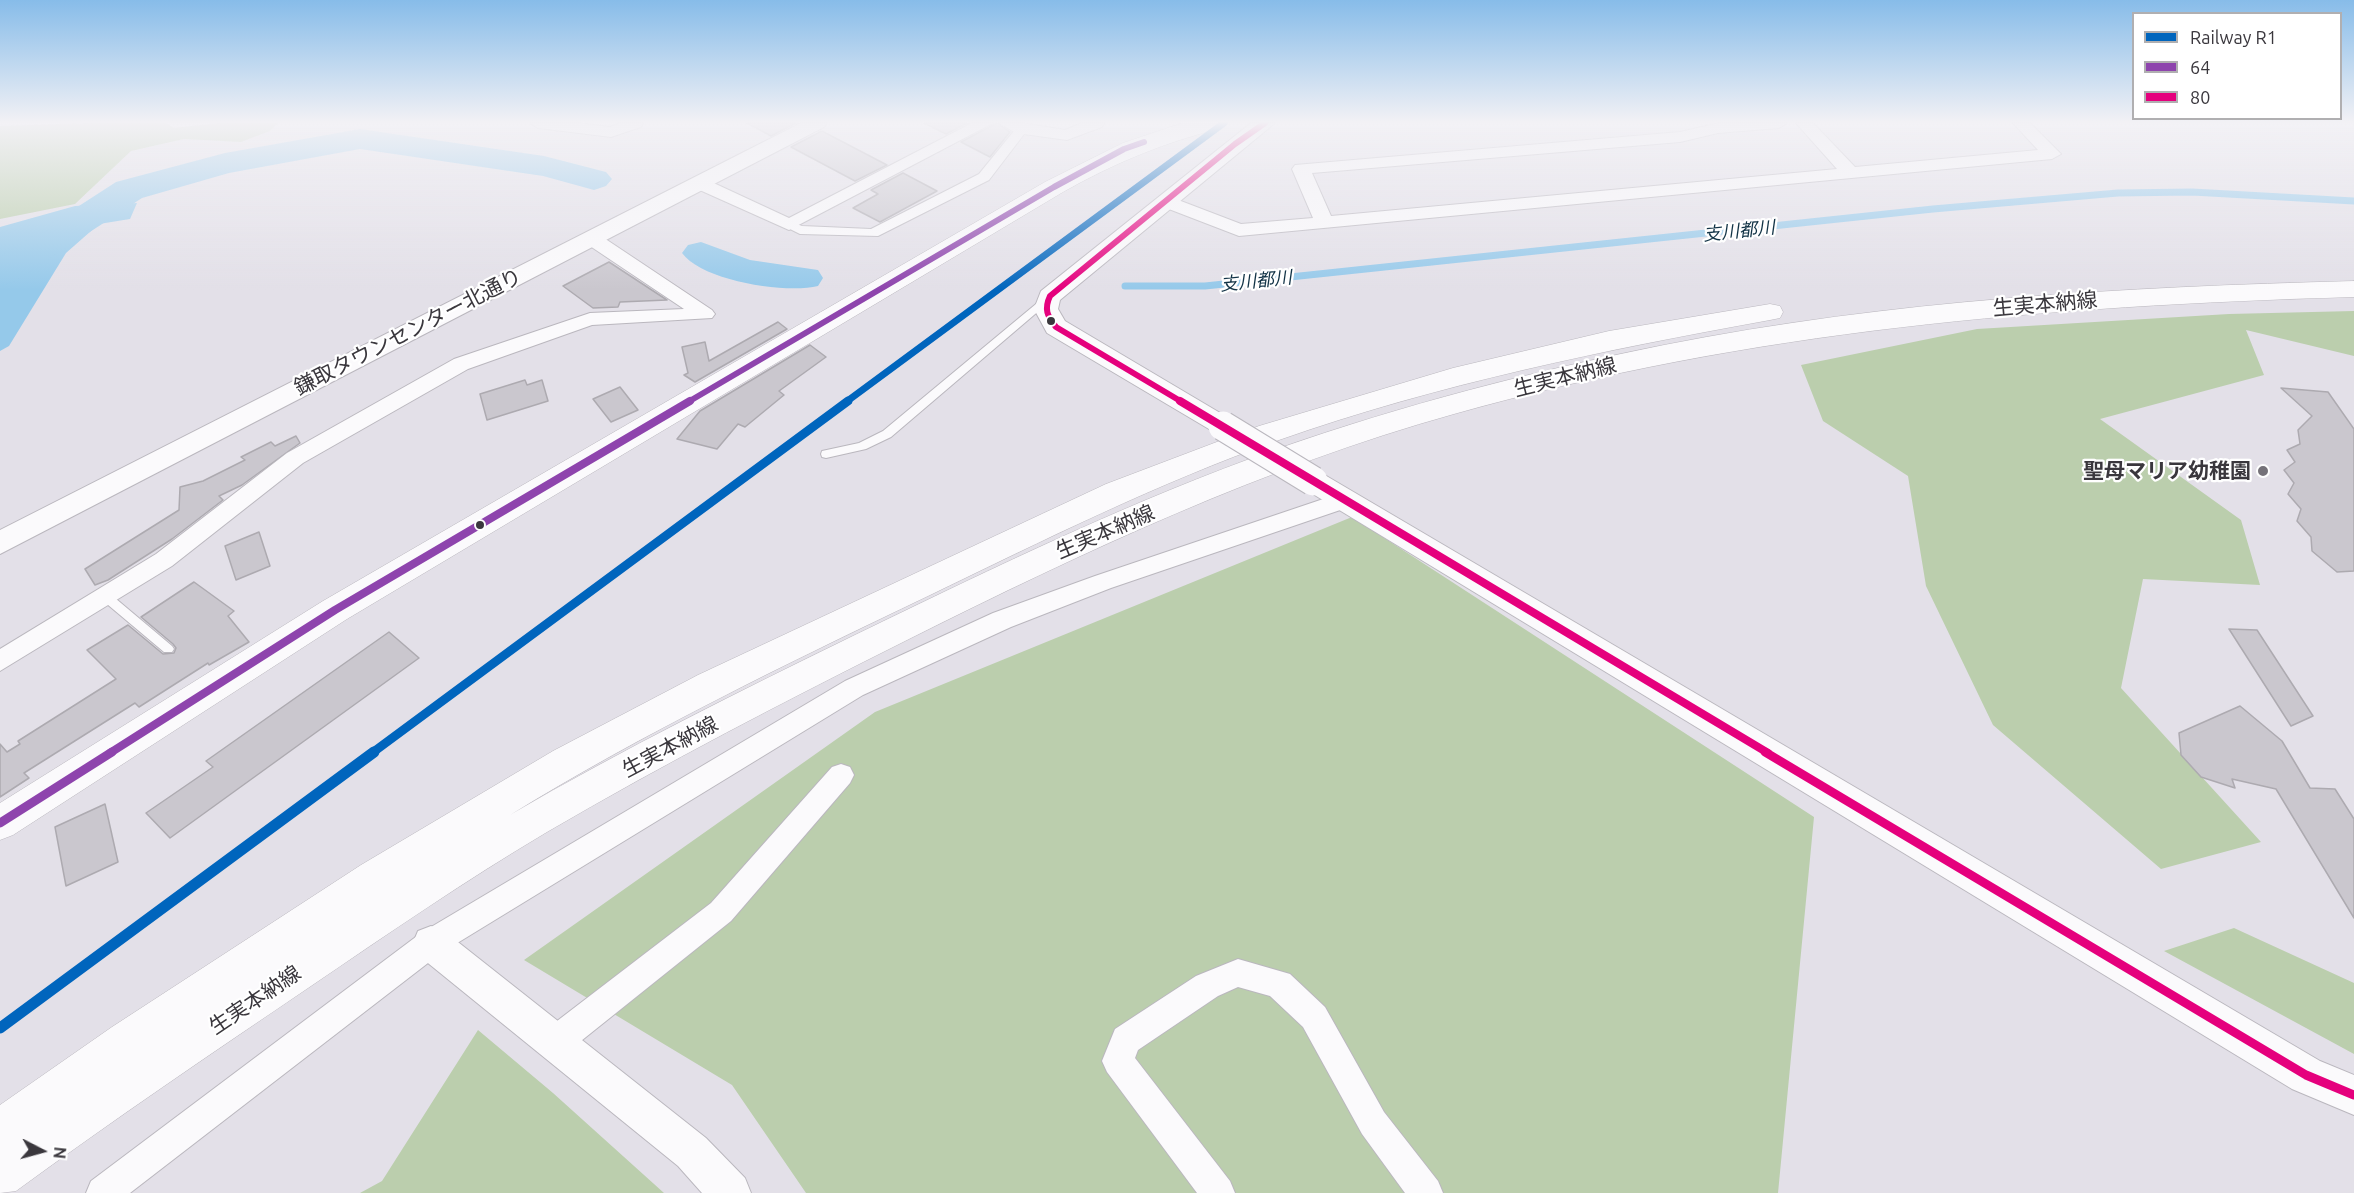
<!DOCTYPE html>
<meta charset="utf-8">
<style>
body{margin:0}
#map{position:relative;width:2354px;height:1193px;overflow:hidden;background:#e3e0e8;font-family:Ubuntu,sans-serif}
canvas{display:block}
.legend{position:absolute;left:2132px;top:12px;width:210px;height:108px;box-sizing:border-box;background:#fff;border:2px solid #b0afb1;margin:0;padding:8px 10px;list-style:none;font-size:18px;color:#3a373d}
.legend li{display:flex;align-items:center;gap:12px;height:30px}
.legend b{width:30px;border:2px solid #b0afb1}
.north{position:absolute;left:12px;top:1121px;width:60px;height:60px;-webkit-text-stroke:4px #fff;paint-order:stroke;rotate:96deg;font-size:16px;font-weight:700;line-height:24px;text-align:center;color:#3a373d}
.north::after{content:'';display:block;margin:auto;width:21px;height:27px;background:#3a373d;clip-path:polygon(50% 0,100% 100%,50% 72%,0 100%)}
</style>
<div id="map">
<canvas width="2354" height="1193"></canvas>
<ul class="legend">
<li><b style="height:8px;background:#0065bd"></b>Railway R1</li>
<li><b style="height:8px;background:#8e44ad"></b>64</li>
<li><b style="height:8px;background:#e5007d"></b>80</li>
</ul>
<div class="north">N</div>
</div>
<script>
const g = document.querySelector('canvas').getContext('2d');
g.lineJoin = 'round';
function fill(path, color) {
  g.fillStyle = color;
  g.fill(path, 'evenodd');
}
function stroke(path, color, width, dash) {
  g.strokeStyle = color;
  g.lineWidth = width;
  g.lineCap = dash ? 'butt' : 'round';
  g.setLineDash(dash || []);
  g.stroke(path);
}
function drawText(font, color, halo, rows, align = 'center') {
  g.font = font + ' Ubuntu,"Noto Sans JP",sans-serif';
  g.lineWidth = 4.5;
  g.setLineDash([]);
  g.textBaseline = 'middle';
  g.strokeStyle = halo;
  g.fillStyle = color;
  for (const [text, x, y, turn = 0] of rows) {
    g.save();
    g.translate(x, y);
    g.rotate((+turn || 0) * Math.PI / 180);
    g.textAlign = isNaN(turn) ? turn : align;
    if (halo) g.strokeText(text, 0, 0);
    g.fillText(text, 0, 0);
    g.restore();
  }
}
const forest = new Path2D(`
 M89,123H166L174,128L219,123H278L270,131L241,142L184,139L131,151L75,204L0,219V126Z
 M2354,311V356L2246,330L2264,375L2100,419L2241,520L2260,585L2143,579L2121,688L2261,842L2161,869L1993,725L1926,586L1908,476L1823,421L1801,365L1977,329L2229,314Z
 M1352,517L1814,817L1778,1193H806L732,1085L524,960L875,712Z
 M2234,928L2354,983V1054L2164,951Z
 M478,1030L553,1093L664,1193H360L382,1181Z`);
const water = new Path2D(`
 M137,203L130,219L99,224L66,253L9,346L0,351V227L75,206Z`);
const stream = new Path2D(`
 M1125,286H1205L1933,209L2118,193L2192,192L2354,201`);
const river = new Path2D(`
 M360,129L544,156L606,172L612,179L606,186L594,190L543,176L360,149L229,173L142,198L13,282L0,286V257L116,182L225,153Z
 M701,242L750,260L818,270L823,278L818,286C786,294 702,281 682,253L688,245Z`);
const building = new Path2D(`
 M747,123H796L771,136Z
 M924,123H967L946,134Z
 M997,123L1010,132L990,157L961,142Z
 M822,131L887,165L855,181L791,147Z
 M903,173L937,191L880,222L853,208L878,194L871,190Z
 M609,262L667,300L620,302L618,307L593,308L563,286Z
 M778,322L787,329L695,382L684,375L688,373L682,347L705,342L709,361Z
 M810,345L826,357L779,391L784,395L745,427L738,424L717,449L677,439L700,411Z
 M525,380L527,385L542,380L548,401L487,420L480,394Z
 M620,387L638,410L611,422L593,399Z
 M2281,388L2328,392L2354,429V571L2337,572L2312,551L2311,537L2297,521L2301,509L2288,494L2294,483L2284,470L2295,462L2287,450L2300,444L2298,430L2312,416Z
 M296,436L300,443L242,485L219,496L223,500L172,539L108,580L95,585L85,569L179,510L180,487L203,481L245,460L241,457L271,442L275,446Z
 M259,532L270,566L236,580L225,546Z
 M194,582L234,611L228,616L249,642L209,665L208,663L139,707L135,703L24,773L29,778L0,797V744L7,752L20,744L18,741L116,679L87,650L128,625L163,654L174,653L176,648L173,644L141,617Z
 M2229,629L2257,630L2313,716L2291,726Z
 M389,632L419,658L170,838L146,813L213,767L206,761Z
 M2240,706L2282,741L2310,788L2335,789L2354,819V918L2276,789L2232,779L2235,788L2201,777L2181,755L2179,733Z
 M105,804L118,862L66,886L55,827Z`);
const service = new Path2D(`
 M1045,298L1050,301L1048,303L891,437L866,449L826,458L822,457L821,454L822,451L859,443L883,431L1042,299Z
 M105,591L109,593L172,646L174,649L172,652H164L101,599L99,596L101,593Z`);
const pedestrian = new Path2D(`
 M1022,125L1028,129L989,180L878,236L800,234L782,225L789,221L802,226L871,229L979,174L1018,126Z`);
const minor = new Path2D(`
 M530,123H578L610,127L620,123H643L641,127L611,137L538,128Z
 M972,123H993L789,230L693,187L690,183L699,178L705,179L789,218Z
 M999,123H1022L1065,130L1082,123H1104L1102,127L1067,140L1016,133Z
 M1719,123H1787L1779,128L1718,133L1680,142L1312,173L1331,216L1837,169L1796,123H1813L1855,167L2038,150L2013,123H2030L2061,154L2052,159L1239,236L1161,206L1158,202L1167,197L1173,198L1241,224L1313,218L1292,169L1295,165L1680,132Z
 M591,232L598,234L712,310L715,314L712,318L592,325L468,369L303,463L172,566L0,671V649L156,554L287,453L454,359L590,313L684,309L584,242L582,238Z
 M1344,492L1352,494L1355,500L1352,506L1111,588L1011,627L863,695L441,953L130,1193H86L91,1181L421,933L845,681L993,613L1095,576Z
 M841,764L850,767L854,775L850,783L731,921L566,1053L555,1057L544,1053L540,1042L544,1031L711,903L832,767Z
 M1238,959L1290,974L1325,1007L1384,1112L1438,1181L1443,1193H1405L1362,1134L1303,1027L1270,996L1238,987L1218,996L1138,1050L1135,1058L1230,1181L1235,1193H1197L1107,1072L1102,1061L1115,1029L1196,976Z`);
const tertiary = new Path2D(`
 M801,123H827L824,127L0,554V530Z
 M1251,123H1275L1060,300L1058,309L1065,321L1232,420L1236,426L1232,432L1223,435L1214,432L1047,333L1034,309L1041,291Z
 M1313,471L1323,474L2320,1061L2354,1075V1115L2292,1089L1303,488L1299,481L1303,474Z
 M431,926L444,931L706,1138L745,1178L751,1193H702L678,1166L418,955L413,943L418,931Z`);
const primary = new Path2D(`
 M1183,123H1225L1222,128C1165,142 1114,163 1063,192L347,619L13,835L0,840V803L323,601L1045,182L1123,143Z
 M2354,281V297C2046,306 1752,330 1454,414C1264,467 1085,551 909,639C787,700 665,763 547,832C466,880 389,933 311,986C212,1053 113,1120 16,1191L0,1193V1105L112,1027L361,865L553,751L698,675L1106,484L1259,426L1453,368L1609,331L1770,304L1780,306L1783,312L1780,318L1770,320C1604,350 1438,384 1279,440C1158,483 1044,540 928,596C786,664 645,732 510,815C623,749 740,691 857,634C995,567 1133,500 1277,449C1403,405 1533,371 1664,345C1891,300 2123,287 2354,281Z`);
const tertiaryBridge = new Path2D(`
 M1223,426L1313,481`);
const bus1Far2 = new Path2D(`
 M688,402L1054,187L1124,149L1144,142`);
const bus1Far1 = new Path2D(`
 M110,753L335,610L690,401`);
const bus1 = new Path2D(`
 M0,823L112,752`);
const bus2Far2 = new Path2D(`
 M1182,402L1056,327C1047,316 1044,309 1050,296L1235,144L1265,123`);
const bus2Far1 = new Path2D(`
 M1180,401L1768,753`);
const bus2 = new Path2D(`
 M1765,752L2306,1075L2354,1095`);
const rail1Far2 = new Path2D(`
 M846,402L1224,123`);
const rail1Far1 = new Path2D(`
 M372,753L848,401`);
const rail1 = new Path2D(`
 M0,1028L374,752`);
const markers = [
 [1051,321,5,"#3a373d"],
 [2263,471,6,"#757279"],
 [480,525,5,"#3a373d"]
];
const farWaternames = [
 ["支川都川",1739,231,-6],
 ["支川都川",1256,281,-6]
];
const streetNames = [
 ["生実本納線",2045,304,-5],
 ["鎌取タウンセンター北通り",408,332,-27],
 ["生実本納線",1565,377,-14],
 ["生実本納線",1105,532,-23],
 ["生実本納線",670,747,-28],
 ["生実本納線",255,1000,-34]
];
const poiNames = [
 ["聖母マリア幼稚園",2251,471]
];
fill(forest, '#bbcead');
fill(water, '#95c9ea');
stroke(stream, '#95c9ea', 7);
fill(river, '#95c9ea');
fill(building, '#cac7ce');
stroke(building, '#adaab0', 1.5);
stroke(service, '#bab7be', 2);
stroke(pedestrian, '#bab7be', 2);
stroke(minor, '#bab7be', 2);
stroke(tertiary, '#bab7be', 2);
stroke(primary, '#bab7be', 1);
fill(service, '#fbfafc');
fill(pedestrian, '#fbfafc');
fill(minor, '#fbfafc');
fill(tertiary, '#fbfafc');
fill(primary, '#fbfafc');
stroke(tertiaryBridge, '#bab7be', 31, []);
stroke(tertiaryBridge, '#fbfafc', 29);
stroke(bus1Far2, '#8e44ad', 6);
stroke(bus1Far1, '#8e44ad', 8);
stroke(bus1, '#8e44ad', 9);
stroke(bus2Far2, '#e5007d', 6);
stroke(bus2Far1, '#e5007d', 8);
stroke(bus2, '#e5007d', 9);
stroke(rail1Far2, '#0065bd', 7);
stroke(rail1Far1, '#0065bd', 9);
stroke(rail1, '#0065bd', 11);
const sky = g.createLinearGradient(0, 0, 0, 290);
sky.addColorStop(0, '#87bce9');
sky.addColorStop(0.42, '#f2f1f5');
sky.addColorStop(1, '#f2f1f500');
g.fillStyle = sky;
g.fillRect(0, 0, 2354, 290);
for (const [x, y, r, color] of markers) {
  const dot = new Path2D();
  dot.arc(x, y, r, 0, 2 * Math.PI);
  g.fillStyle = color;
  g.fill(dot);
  stroke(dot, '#fff', 2);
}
drawText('italic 18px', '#123346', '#fff', farWaternames);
drawText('21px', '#3a373d', '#fff', streetNames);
drawText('bold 21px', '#3a373d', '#fff', poiNames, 'right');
</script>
